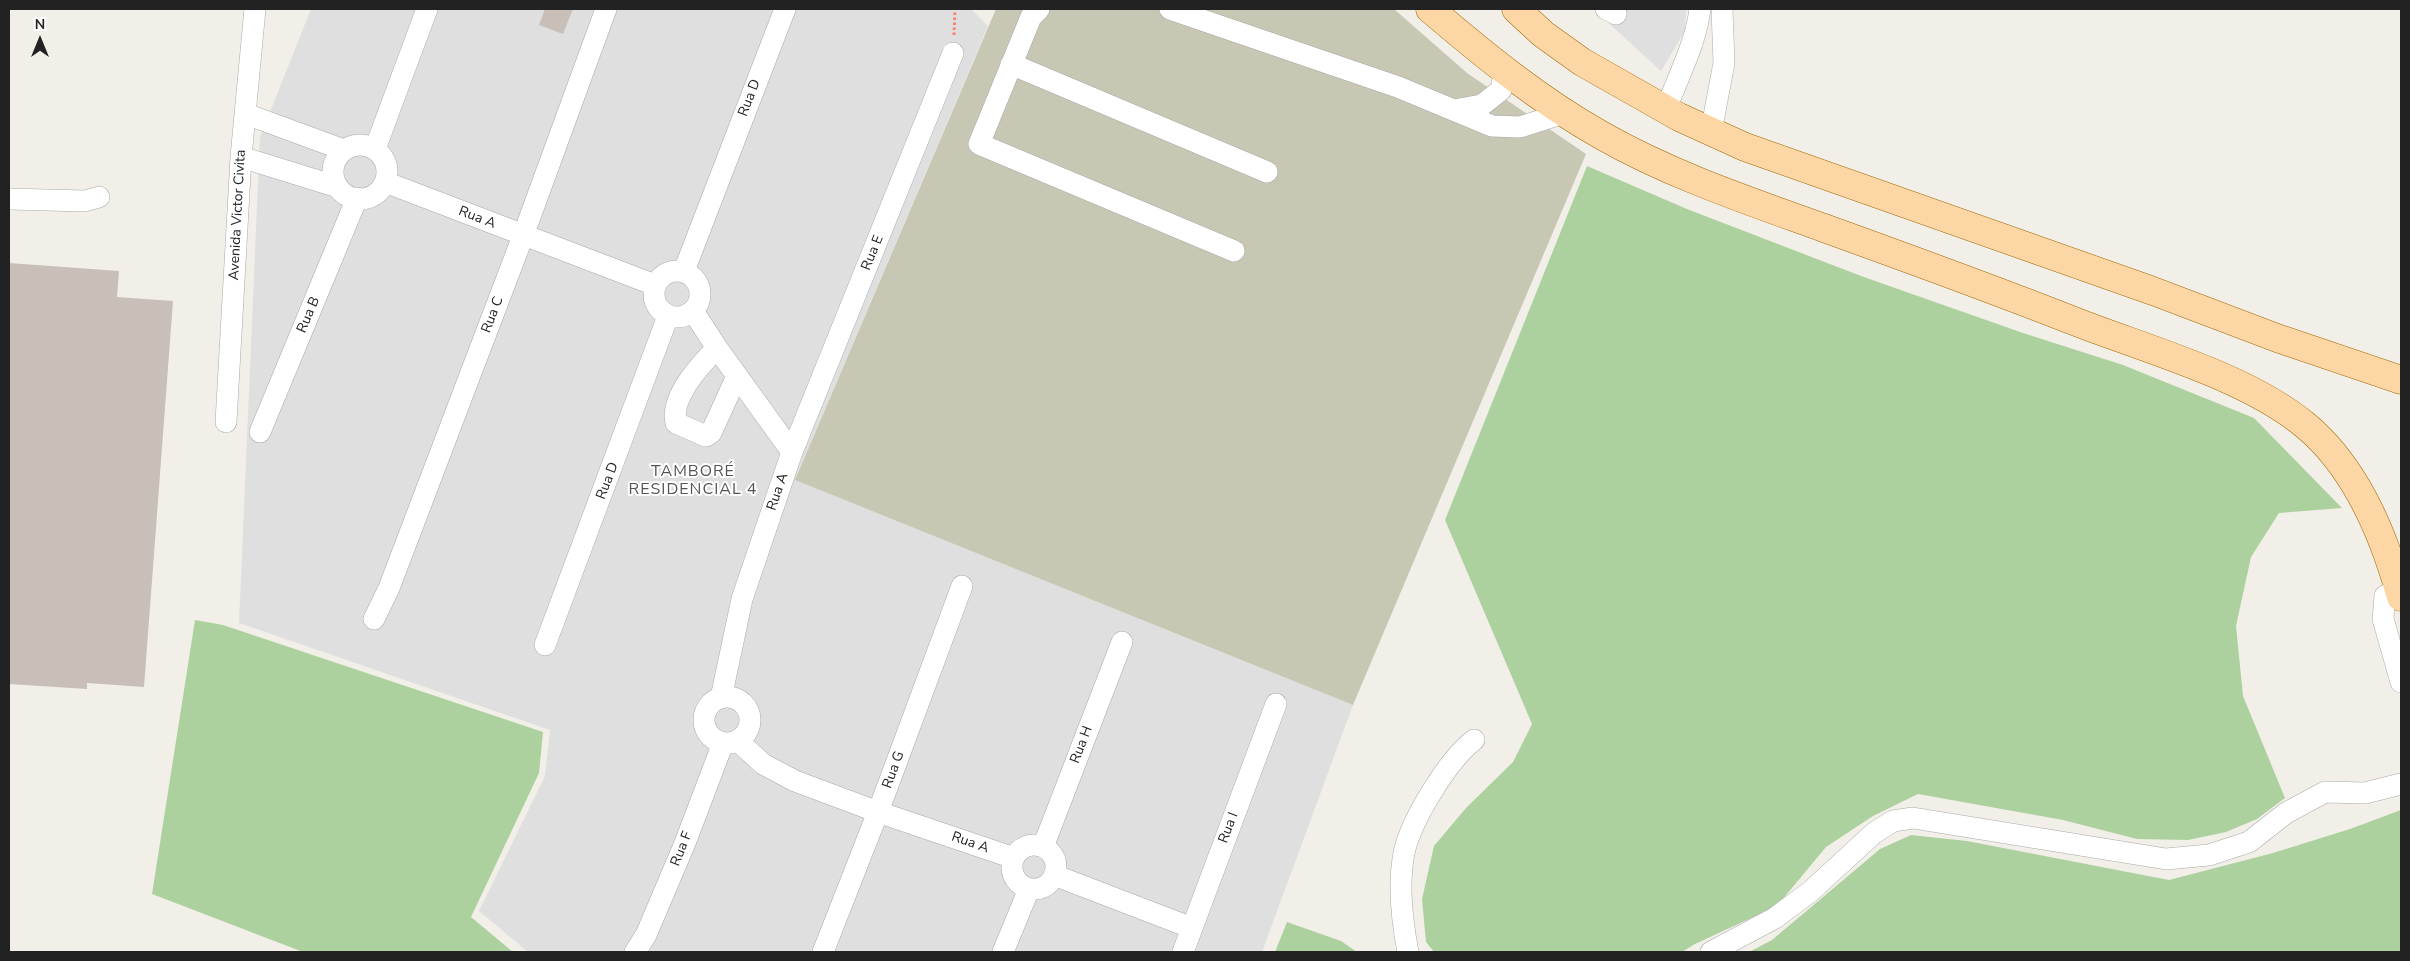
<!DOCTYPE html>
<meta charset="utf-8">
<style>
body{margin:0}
#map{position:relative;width:2410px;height:961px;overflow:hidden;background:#f2efe9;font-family:"Nunito Sans",sans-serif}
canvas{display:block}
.frame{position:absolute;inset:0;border:10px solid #222;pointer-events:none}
.north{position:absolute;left:15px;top:15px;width:50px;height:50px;-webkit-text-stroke:4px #fff;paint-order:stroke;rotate:0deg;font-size:14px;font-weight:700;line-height:20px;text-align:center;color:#222}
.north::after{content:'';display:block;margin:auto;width:18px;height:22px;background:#222;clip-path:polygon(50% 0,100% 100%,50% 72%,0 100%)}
</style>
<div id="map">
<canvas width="2410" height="961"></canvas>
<div class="frame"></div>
<div class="north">N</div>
</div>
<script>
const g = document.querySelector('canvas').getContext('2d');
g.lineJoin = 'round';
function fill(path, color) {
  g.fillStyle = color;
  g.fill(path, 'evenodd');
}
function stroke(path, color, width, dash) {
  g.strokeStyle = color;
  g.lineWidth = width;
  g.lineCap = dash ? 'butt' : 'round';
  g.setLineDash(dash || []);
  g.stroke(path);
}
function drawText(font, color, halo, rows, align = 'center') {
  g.font = font + ' "Nunito Sans",sans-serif';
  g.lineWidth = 4;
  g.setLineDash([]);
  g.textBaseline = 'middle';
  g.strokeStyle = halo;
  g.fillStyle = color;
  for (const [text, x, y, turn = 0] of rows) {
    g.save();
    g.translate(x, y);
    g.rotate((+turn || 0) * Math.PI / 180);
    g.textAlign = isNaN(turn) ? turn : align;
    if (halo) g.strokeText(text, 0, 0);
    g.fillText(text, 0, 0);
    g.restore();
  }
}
const residential = new Path2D(`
 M311,9H971L988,26L795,480L1353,705L1262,952H528L479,911L545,776L550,730L239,623L260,137Z
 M1593,9H1686L1685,31L1661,71Z`);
const construction = new Path2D(`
 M996,9H1394L1467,73L1586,154L1353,705L795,480Z`);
const forest = new Path2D(`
 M1587,166L1687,209L1861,276L2023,333L2123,365L2254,418L2342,508L2279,513L2251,557L2236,626L2243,696L2285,798L2257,819L2226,832L2188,840L2137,839L2063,820L1918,794L1873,816L1826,847L1777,906L1695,944L1682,952H1434L1426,942L1422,899L1434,846L1466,808L1513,762L1532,724L1445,520Z
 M195,620L223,625L543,732L539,773L471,917L513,952H303L152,894Z
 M2401,810V952H1749L1772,940L1880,849L1911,835L1967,841L2169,880L2273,853L2350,829Z
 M1287,922L1341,941L1357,952H1275Z`);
const building = new Path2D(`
 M545,9H573L563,34L539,25Z
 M9,263L119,271L117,297L173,301L144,687L87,683V689L9,684Z`);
const path = new Path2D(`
 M954,35L955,9`);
const minor = new Path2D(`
 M1039,9L1031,17L979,144L1234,251
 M1170,9L1398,87L1492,126L1520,127L1564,113
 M1606,9L1616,14
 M1011,64L1267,172
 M1666,109C1678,77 1696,43 1700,9
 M1454,110L1482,105L1501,90L1505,70
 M246,114L344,150
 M1711,132L1724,63L1722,9
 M333 172a27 27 0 1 1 54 0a27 27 0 1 1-54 0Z
 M375,149L427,9
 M241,157L338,187
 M385,182L655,285
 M9,199L85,201L99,197
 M654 294a23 23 0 1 1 46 0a23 23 0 1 1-46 0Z
 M684,271L785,9
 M693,311L717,348L792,452L742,599L721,698
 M717,348C700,365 670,397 676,423L706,436L711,433L737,376
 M226,422L241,157L255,9
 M260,432L357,198
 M792,452L953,53
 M2399,588L2385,596L2383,619L2401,682
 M374,619L389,588L523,236L606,9
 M545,645L668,316
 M704 720a23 23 0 1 1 46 0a23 23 0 1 1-46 0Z
 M738,741L763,764L795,781L878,812L1014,858
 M1012 867a22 22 0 1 1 44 0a22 22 0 1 1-44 0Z
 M1043,847L1122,642
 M1054,875L1192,928
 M635,952L646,935L685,843L723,743
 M823,952L878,812L962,586
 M1003,952L1029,889
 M1183,952L1276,704
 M1408,952C1402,921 1398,884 1404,853C1411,820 1448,760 1474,740
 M1711,952L1775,918L1811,891L1874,833L1893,821L1913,818L2166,859L2209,855L2249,842L2286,813L2325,792L2365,793L2401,784`);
const major = new Path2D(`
 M1430,9C1484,55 1539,100 1601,135C1671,175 1749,201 1824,228C1910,259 1995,290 2079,323C2149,350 2247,377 2305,425C2356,467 2384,535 2401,597
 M1516,9L1543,34L1582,62L1679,117L1745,147L2153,291L2277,338L2401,380`);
const streetNames = [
 ["Rua D",750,98,-69],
 ["Avenida Victor Civita",238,215,-87],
 ["Rua A",477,218,21],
 ["Rua E",873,253,-68],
 ["Rua B",309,315,-67],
 ["Rua C",493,315,-69],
 ["Rua D",608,481,-69],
 ["Rua A",778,492,-71],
 ["Rua H",1082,745,-69],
 ["Rua G",894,770,-70],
 ["Rua I",1229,828,-69],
 ["Rua A",970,843,19],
 ["Rua F",682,849,-68]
];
const quarterNames = [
 ["TAMBORÉ",693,472],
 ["RESIDENCIAL 4",693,490]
];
fill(residential, '#e0dfdf');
fill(construction, '#c7c7b4');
fill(forest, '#add19e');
fill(building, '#c7bfb8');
stroke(minor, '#a9a9a9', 22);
stroke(major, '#a06b00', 29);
stroke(path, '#fa8072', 3, [2.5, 2.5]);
stroke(minor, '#fff', 21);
stroke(major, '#fcd6a4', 28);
drawText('14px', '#222', '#fff', streetNames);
g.letterSpacing = '1px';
drawText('16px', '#555', '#fff', quarterNames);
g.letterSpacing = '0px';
</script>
